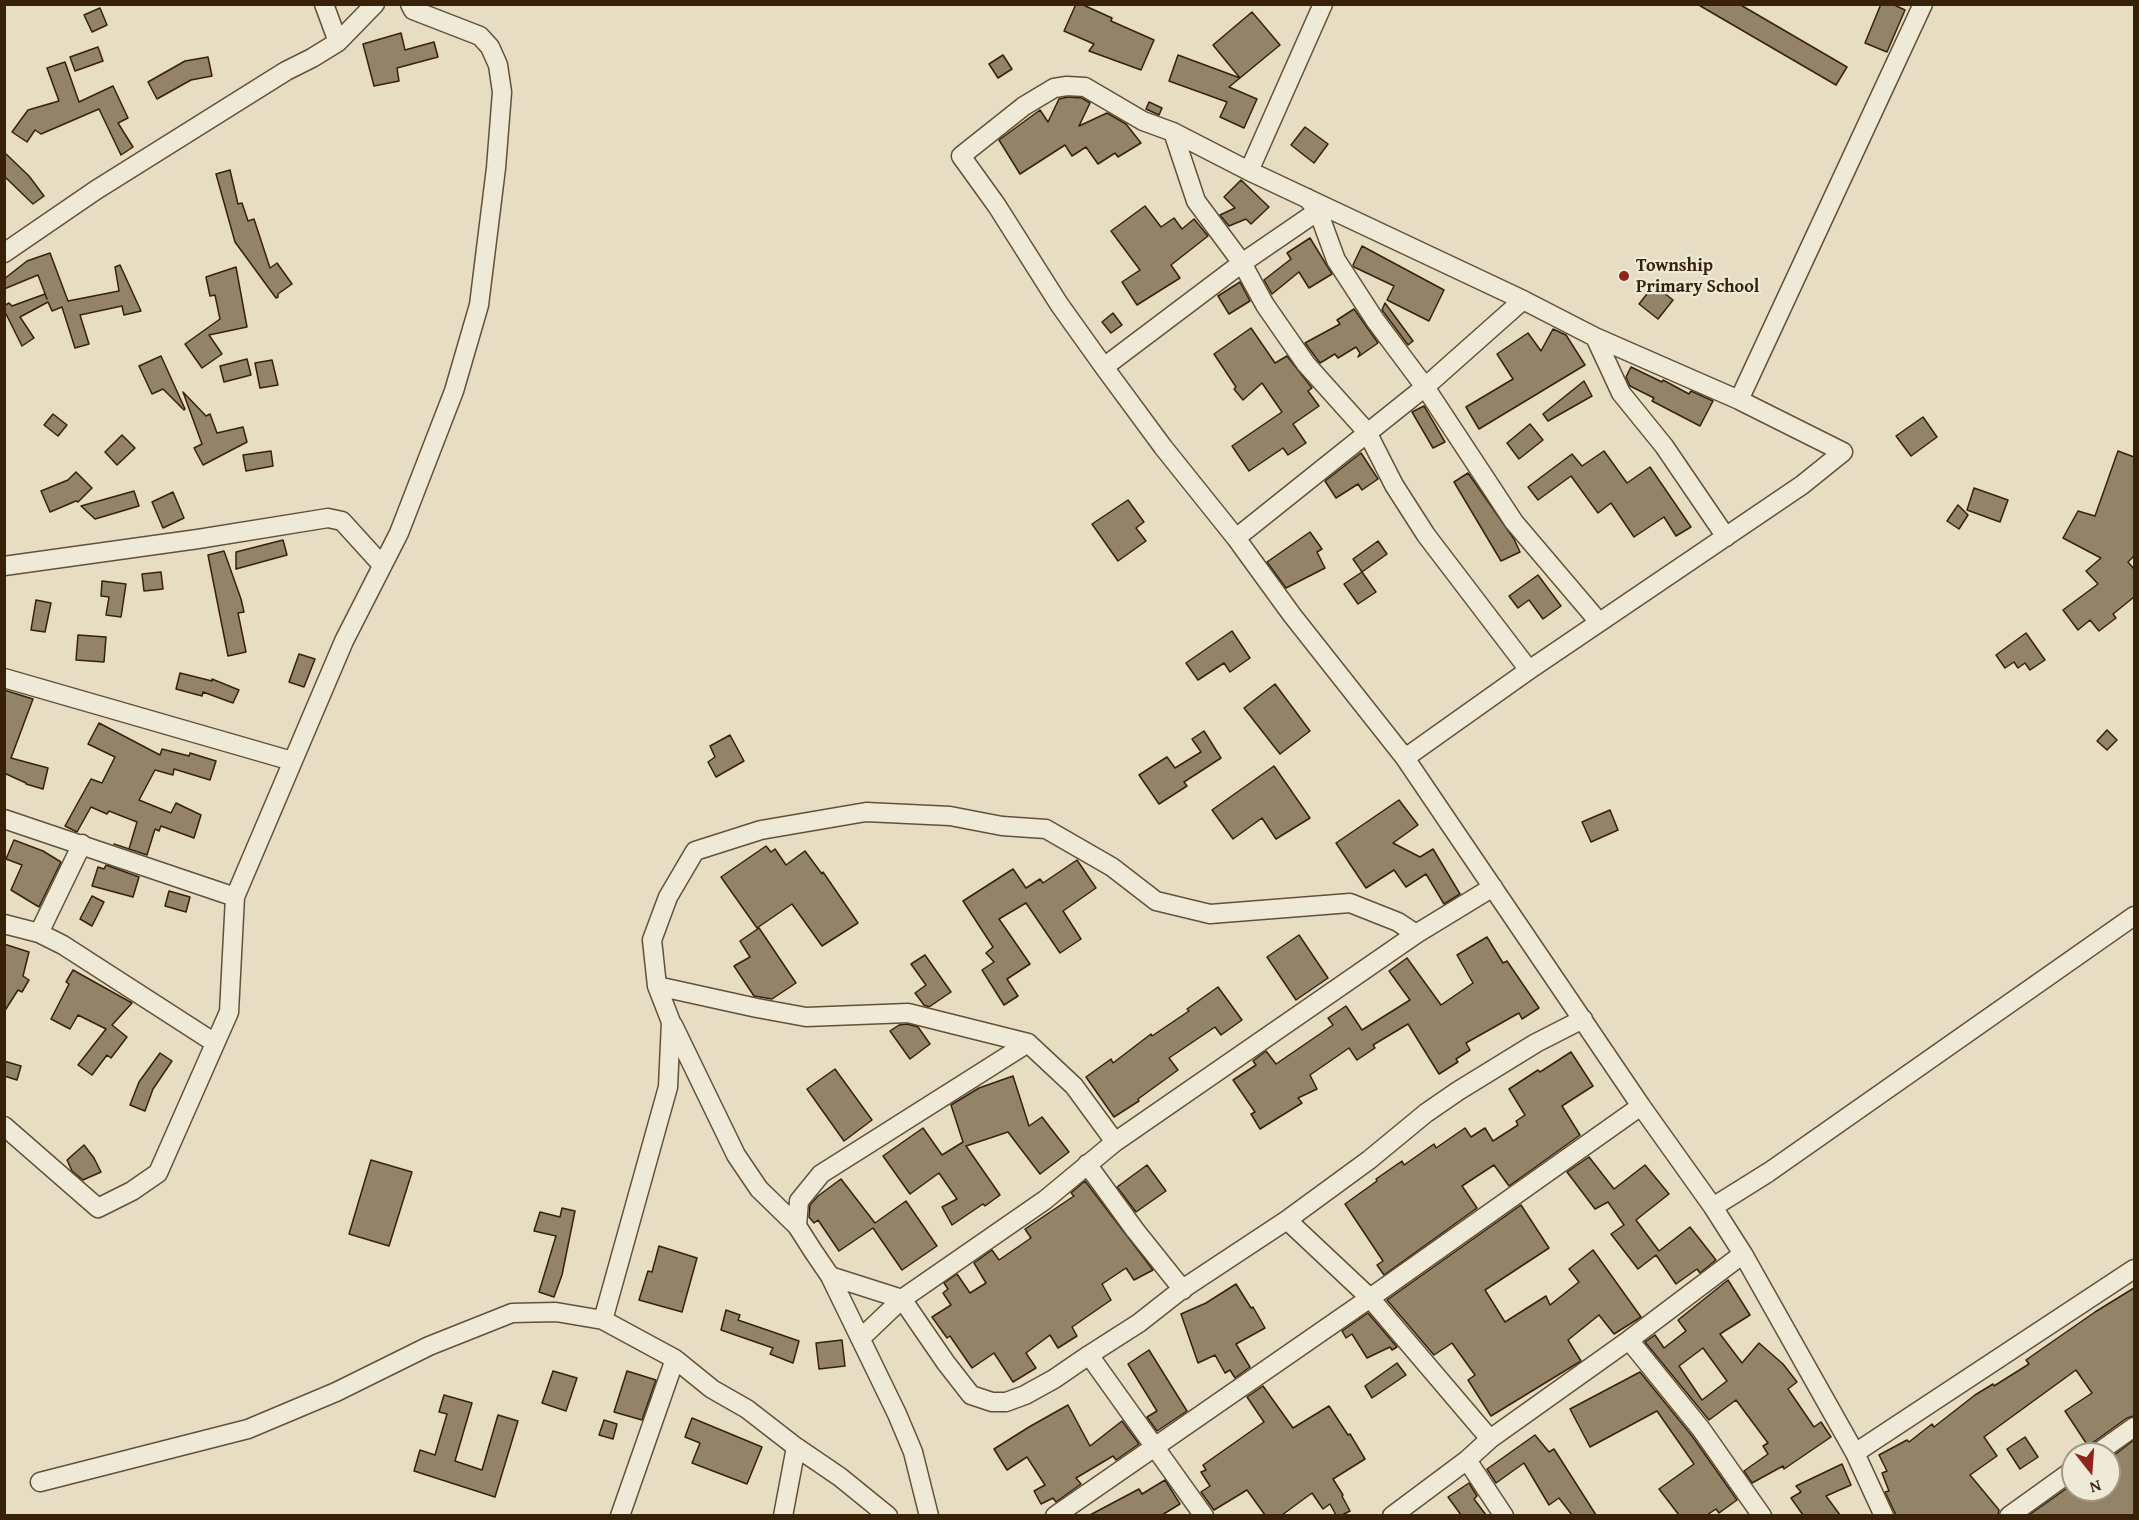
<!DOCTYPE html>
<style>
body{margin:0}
#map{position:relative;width:2139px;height:1520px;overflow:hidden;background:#e6ddc3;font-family:"Gentium Book Plus",serif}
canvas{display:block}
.frame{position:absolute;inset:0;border:6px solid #372208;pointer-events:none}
.north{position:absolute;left:2061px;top:1442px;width:60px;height:60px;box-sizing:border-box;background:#efe9d8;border:2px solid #a59985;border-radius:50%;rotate:163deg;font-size:16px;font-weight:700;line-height:24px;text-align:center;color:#372208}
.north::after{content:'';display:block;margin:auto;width:21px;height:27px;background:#8f2418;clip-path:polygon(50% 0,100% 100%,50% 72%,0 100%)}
</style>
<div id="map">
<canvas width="2139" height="1520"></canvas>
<div class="frame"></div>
<div class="north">N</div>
</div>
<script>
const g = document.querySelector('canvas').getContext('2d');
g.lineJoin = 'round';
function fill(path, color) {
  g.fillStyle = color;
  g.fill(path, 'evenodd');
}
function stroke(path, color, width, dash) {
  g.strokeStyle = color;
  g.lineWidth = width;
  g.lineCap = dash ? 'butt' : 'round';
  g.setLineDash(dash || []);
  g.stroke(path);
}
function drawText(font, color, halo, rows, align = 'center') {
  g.font = font + ' "Gentium Book Plus",serif';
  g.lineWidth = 4.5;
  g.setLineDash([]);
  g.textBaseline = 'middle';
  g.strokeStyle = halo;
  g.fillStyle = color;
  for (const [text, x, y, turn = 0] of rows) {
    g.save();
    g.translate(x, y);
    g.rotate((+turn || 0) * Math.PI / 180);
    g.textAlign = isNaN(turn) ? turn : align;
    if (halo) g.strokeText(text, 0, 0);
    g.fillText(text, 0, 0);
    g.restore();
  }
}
const building = new Path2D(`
 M1076,4H1081L1112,18L1111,21L1154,40L1141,70L1089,51L1094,44L1064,31Z
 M1697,4H1739L1847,67L1836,85Z
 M1881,4H1892L1905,10L1887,52L1865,43Z
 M100,8L107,25L92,32L84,15Z
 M1252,12L1280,45L1229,87L1257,99L1244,128L1220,117L1227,102L1169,81L1178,55L1240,78L1213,45Z
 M401,33L405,50L434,42L438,57L397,68L399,81L374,86L363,44Z
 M98,47L103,61L75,71L70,57Z
 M1003,55L1012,69L998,78L989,64Z
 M208,57L212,76L191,80L157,99L148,82L185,61Z
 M65,62L79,102L113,86L128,118L118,123L133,147L121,155L99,109L41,134L35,130L27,142L12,132L28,110L59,101L47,68Z
 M1068,97L1082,98L1090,103L1079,126L1107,113L1126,124L1141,143L1118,157L1115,153L1098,164L1086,147L1072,156L1065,145L1020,174L999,140L1040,110L1048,122L1059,99Z
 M1149,102L1162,108L1159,115L1146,109Z
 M1305,127L1328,144L1314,163L1291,145Z
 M4,152L29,176L44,196L33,204L4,176Z
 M230,170L238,204L242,203L248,221L254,219L270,268L277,263L292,284L278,294V297L276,298L235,242L216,174Z
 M1241,180L1269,207L1251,224L1246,219L1229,226L1220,215L1235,208L1224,197Z
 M1145,206L1161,227L1174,218L1182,229L1194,219L1208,236L1171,265L1180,278L1137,305L1122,282L1140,270L1111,231Z
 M1310,238L1332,274L1309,288L1299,272L1272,294L1264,280L1291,259L1287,253Z
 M1362,246L1444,290L1429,321L1387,300L1394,286L1354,267L1353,265Z
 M50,253L68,301L119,291L115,267L120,265L141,311L124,315L122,306L80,315L89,344L75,348L62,307L52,311L48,302L20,317L34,338L22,346L4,310V306L9,303L12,306L45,294L47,299L38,275L4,289V279L27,261Z
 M236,267L247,327L209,335L222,354L202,368L185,344L220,319L215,295L210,296L206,277Z
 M1240,282L1250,301L1229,314L1218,296Z
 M1654,285L1673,300L1658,319L1639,304Z
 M1385,303L1413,341L1408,345L1382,310Z
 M1354,309L1378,343L1358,357L1360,353L1356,347L1338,358L1335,354L1320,363L1305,343L1340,324L1337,320Z
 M1113,313L1122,325L1111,333L1102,322Z
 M1251,328L1275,363L1287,356L1312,388L1308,391L1319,406L1293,424L1306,443L1288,455L1283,448L1249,471L1232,446L1282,412L1262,383L1243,400L1234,389L1236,387L1214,354Z
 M1553,329L1566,335L1585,365L1479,429L1466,407L1513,379L1497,354L1528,333L1541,351Z
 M161,356L185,409L184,410L163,389L152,394L139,366Z
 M247,359L251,375L224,382L220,366Z
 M272,360L278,385L260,388L255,363Z
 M1631,367L1662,382L1663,380L1689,394L1691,391L1713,401L1700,426L1652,401L1654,398L1630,386L1626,377Z
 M1584,381L1592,396L1548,421L1543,414Z
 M183,392L206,416L210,414L217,433L243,427L247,442L203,465L194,448L202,444Z
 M1424,406L1445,442L1433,448L1412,412Z
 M53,414L67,425L58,436L44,425Z
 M1923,417L1937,437L1911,456L1896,436Z
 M1530,424L1543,440L1519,459L1507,443Z
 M122,435L135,448L117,465L105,452Z
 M271,451L273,466L246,471L243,455Z
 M1604,451L1627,483L1650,467L1691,527L1676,536L1664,517L1634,537L1611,503L1598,513L1571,476L1538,500L1528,487L1572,454L1582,466Z
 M2118,451L2134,457V556L2128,562L2134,569V597L2113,614L2116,618L2099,631L2090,620L2078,630L2063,610L2098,584L2086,571L2101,558L2063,538L2078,511L2095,516Z
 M1361,453L1378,479L1362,490L1358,484L1336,498L1325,481Z
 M76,472L92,488L78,502L76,501L50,512L41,491L68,480Z
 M1468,473L1514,539L1520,552L1501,561L1454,482Z
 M1974,488L2008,500L2000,522L1967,510Z
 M134,491L139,506L95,519L81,506Z
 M173,492L184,518L163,528L152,502Z
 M1128,500L1144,522L1136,528L1146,541L1118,561L1092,524Z
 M1958,505L1968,515L1959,529L1947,521Z
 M1310,532L1322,549L1317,552L1325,568L1286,588L1267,562Z
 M283,540L287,555L236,569V552Z
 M1378,541L1387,554L1362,572L1353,559Z
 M224,551L241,599L244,612L238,613L246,652L228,656L208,555Z
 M161,572L163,589L144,591L142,574Z
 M1362,572L1376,592L1358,604L1344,584Z
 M1538,575L1561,606L1543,619L1529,600L1518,608L1509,596Z
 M102,581L126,584L121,617L106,615L109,597L101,596Z
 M36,600L51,603L45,632L31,630Z
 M1232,631L1250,658L1230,672L1224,663L1198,680L1186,663Z
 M2026,633L2045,660L2030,670L2025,663L2018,668L2014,662L2005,668L1996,655Z
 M78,635L106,637L104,662L76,660Z
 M299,654L315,659L304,687L289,682Z
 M180,673L212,681V679L239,690L233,703L203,692L202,696L176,689Z
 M1275,684L1310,731L1280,754L1244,708Z
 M4,690L33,699L11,758L48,768L43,789L26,784V783L4,773Z
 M99,723L160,755L162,749L189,756L190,753L216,761L210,780L174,769L173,775L155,770L139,800L171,813L176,803L201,815L194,838L161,826L159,831L155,829L147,855L114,844L129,849L137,822L109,811L107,814L91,807L77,832L65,826L91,779L102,783L115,757L88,744Z
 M2107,730L2117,740L2107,750L2097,741Z
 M1204,731L1221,758L1184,782L1187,786L1159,804L1139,775L1167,757L1175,768L1201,752L1192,739Z
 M730,735L744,761L716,777L708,762L715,757L710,746Z
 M1274,766L1310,818L1276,839L1262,818L1233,839L1212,810Z
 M1399,800L1418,825L1393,843L1420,857L1433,849L1460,894L1444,904L1426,874L1406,887L1394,870L1366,888L1336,843Z
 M1610,810L1618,830L1591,842L1582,822Z
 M14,840L43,851L61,862L39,907L11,890L22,865L6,859Z
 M766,846L771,852L775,849L786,865L805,851L822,874L823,872L858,923L822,946L792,904L757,928L721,877Z
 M1077,860L1096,888L1063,911L1081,939L1060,953L1026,903L999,919L1030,964L1007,979L1018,996L1004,1005L982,970L994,962L986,953L993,947L963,901L1013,869L1026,888L1040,879L1043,883Z
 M106,865L139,877L133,897L92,886L98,867L104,869Z
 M169,891L190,897L186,912L165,906Z
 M92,896L104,902L92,926L80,919Z
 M759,928L796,983L772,999L754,996L734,966L750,957L740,941Z
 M1299,935L1328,978L1296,1000L1267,957Z
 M1487,937L1503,963L1507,961L1539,1008L1522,1019L1519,1013L1466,1043L1470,1050L1456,1059L1458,1062L1439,1074L1408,1024L1373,1045L1375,1048L1357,1060L1349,1048L1310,1075L1317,1089L1298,1098L1302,1103L1260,1129L1251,1114L1255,1112L1233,1080L1256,1065L1253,1061L1266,1051L1276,1064L1333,1025L1328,1018L1346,1006L1362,1030L1410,1000L1389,971L1407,958L1441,1005L1473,983L1457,955Z
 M4,944L29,952L23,976L29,980L22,992L18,990L4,1012Z
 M925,955L951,992L929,1007L924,1005L915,993L926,985L911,964Z
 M73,970L132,1003L112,1025L127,1037L111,1058L107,1055L92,1075L78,1065L106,1029L78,1015L70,1029L51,1019L69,984L66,982Z
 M1218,987L1242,1020L1221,1035L1215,1027L1169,1058L1178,1070L1138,1099L1139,1101L1114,1117L1086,1077L1111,1059L1113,1063L1151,1034L1152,1036L1189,1011L1187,1009Z
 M907,1024L918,1027L930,1044L910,1059L890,1031L899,1025Z
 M1571,1052L1593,1086L1562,1106L1580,1135L1509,1186L1494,1165L1462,1186L1477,1208L1384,1275L1377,1265L1383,1261L1345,1204L1377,1181L1376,1179L1402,1161L1404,1165L1434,1144L1436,1148L1465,1128L1471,1137L1485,1128L1493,1141L1518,1125L1516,1121L1525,1115L1509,1089L1538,1070L1540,1072Z
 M160,1053L172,1061L153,1089L145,1111L130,1105L139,1082Z
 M4,1061L21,1066L17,1080L4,1076Z
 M835,1069L872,1120L844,1141L807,1089Z
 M1013,1076L1029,1126L1042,1117L1069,1152L1040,1174L1008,1132L966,1146L1000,1195L985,1206L983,1204L952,1225L942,1207L957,1199L939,1173L910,1194L883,1156L923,1128L942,1155L963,1142L951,1105L979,1088Z
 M84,1145L94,1158L101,1172L83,1180L72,1171L67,1160Z
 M1589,1157L1614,1189L1645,1165L1669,1194L1636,1220L1659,1251L1690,1227L1716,1260L1700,1273L1697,1269L1676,1284L1656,1255L1638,1269L1611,1234L1624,1225L1608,1202L1595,1209L1567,1172Z
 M371,1160L412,1172L389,1246L349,1234Z
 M1147,1165L1166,1191L1136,1212L1117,1187Z
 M841,1179L875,1223L906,1201L937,1246L902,1270L873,1228L839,1251L818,1220L814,1223L809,1217L810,1205L818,1196Z
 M1085,1181L1153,1270L1134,1280L1126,1268L1102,1284L1111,1300L1072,1327L1077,1336L1058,1348L1050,1335L1026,1353L1036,1368L1013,1382L994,1353L972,1368L950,1336L947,1338L932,1317L951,1305L943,1293L948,1289L944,1283L957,1274L970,1293L986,1283L974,1263L992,1250L999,1260L1031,1238L1025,1229L1074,1196L1071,1193Z
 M1521,1205L1549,1248L1485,1290L1505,1322L1546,1296L1550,1305L1579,1282L1569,1269L1593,1250L1641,1317L1614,1334L1599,1315L1568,1340L1581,1361L1491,1416L1468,1380L1475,1375L1452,1343L1434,1355L1387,1300Z
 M562,1208L575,1211L562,1275L554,1297L539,1292L556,1236L534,1231L540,1212L560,1217Z
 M659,1246L697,1258L682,1312L639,1300L648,1271L652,1272Z
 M1728,1280L1750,1315L1720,1334L1742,1363L1759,1343L1783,1364L1797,1382L1788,1389L1814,1427L1821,1422L1831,1437L1784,1469L1783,1466L1752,1483L1744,1471L1768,1454L1763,1446L1768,1443L1736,1400L1709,1420L1645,1342L1655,1335L1664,1348L1686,1331L1678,1320ZM1703,1348L1727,1381L1702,1400L1679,1366Z
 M1236,1284L1251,1308L1253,1307L1265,1328L1236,1344L1250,1367L1235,1378L1230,1370L1225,1373L1215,1355L1198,1363L1181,1314L1206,1303Z
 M2134,1288V1416L2127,1418L2088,1446L2065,1411L2092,1393L2076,1370L1984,1437L1997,1456L1970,1475L1999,1510L1998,1515H1896L1885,1492L1889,1491L1882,1473L1887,1471L1879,1455L1907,1440L1909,1442L1932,1424L1934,1427L1975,1395L1993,1384L1994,1386L2029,1364L2026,1360L2095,1312Z
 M726,1310L740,1315L738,1320L799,1341L793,1363L770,1354L773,1348L721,1330Z
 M1368,1313L1397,1347L1392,1350L1390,1347L1367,1358L1352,1334L1346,1338L1342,1331Z
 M842,1340L845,1366L819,1369L816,1343Z
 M1149,1350L1187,1411L1157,1431L1147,1417L1157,1411L1128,1364Z
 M1397,1363L1406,1375L1372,1398L1365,1386Z
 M553,1371L577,1378L566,1411L542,1403Z
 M627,1371L656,1380L642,1420L614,1412Z
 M1640,1372L1692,1436L1737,1500L1719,1513L1716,1509L1707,1515H1679L1659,1489L1694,1464L1657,1411L1590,1447L1570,1409Z
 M1263,1386L1293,1428L1329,1406L1348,1435L1350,1434L1365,1459L1333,1479L1343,1495L1342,1496L1350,1511L1342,1515H1336L1330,1504L1323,1509L1312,1493L1282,1515H1265L1247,1490L1214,1510L1201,1492L1210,1486L1201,1472L1206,1470L1203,1465L1264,1422L1247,1397Z
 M444,1395L472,1403L455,1461L482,1470L498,1415L518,1421L495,1497L414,1471L420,1450L435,1455L447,1414L439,1412Z
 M1068,1405L1090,1446L1122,1421L1139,1444L1116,1460L1113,1456L1076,1478L1081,1484L1056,1502L1053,1498L1041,1504L1034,1491L1045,1485L1027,1457L1007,1470L994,1449L1029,1427Z
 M692,1418L762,1447L747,1484L692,1463L700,1443L685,1437Z
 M604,1420L617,1424L613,1439L599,1435Z
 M1535,1435L1549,1452L1554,1449L1596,1515H1572L1559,1498L1549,1505L1524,1463L1496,1483L1487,1469Z
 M2025,1437L2038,1457L2020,1469L2007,1449Z
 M2134,1440V1515H2029L2073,1484V1490H2109V1459Z
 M1842,1464L1851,1485L1826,1496L1840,1515H1803L1791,1498L1801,1492L1796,1486Z
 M1165,1480L1180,1504L1162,1515H1090L1139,1489L1142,1494Z
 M1469,1483L1477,1496L1474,1499L1486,1515H1461L1448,1497Z`);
const street = new Path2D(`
 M324,4L338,42
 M1173,132L1196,201L1242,263L1265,305L1306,364L1367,432L1394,485L1426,535L1529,670
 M1249,171L1323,4
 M1307,198L1318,211L1336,260L1375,320L1425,387L1514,522L1599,622
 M4,253L96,190L286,71L312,58L338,42L375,4
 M1595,337L1621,393L1664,446L1726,537
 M1104,367L1242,263L1318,211
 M1739,400L1923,4
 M1236,538L1425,387L1523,300
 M4,566L198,539L328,518L342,521L382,565
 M4,678L292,761
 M1405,758L1529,670L1802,485L1843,452L1739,400L1595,337L1523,300L1249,171L1173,132L1143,121L1085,87L1067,86L1054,88L1024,106L961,156L997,206L1059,304L1104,367L1163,447L1236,538L1292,615L1405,758L1641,1106L1713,1207L1743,1254L1855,1453L1884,1516
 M4,819L235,897
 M4,924L39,933L63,945L215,1043
 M39,933L82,844
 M657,986L757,1008L806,1017L908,1013L1028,1043L1074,1086L1115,1142
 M673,1025L736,1155L759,1189L797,1226
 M1028,1043L821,1174L799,1201L797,1226L813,1251L830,1276L902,1299L946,1363L971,1395L992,1402H1006L1025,1395L1054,1379L1089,1355
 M4,1126L98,1208L132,1191L158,1173L229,1012L235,897L344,641L399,533L454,391L479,305L496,168L502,92L498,65L490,47L480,36L413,10L410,4
 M1087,1164L1135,1230L1183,1290
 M1713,1207L1769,1172L2134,916
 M1287,1220L1370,1298L1490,1439
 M830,1276L897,1414L913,1452L929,1516
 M603,1320L668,1087L671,1022L657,986L652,940L668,897L695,851L761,830L866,812L950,816L1002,826L1046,829L1112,867L1156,901L1210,914L1350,903L1398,922L1416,934
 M861,1338L902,1299L1045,1200L1115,1142L1416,934L1493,887
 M1629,1340L1701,1429L1762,1516
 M1855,1453L2134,1269
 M2096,1454L2134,1427
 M1467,1460L1504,1516
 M40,1482L248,1429L336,1392L429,1346L512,1313L556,1312L603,1320L675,1359L712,1389L747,1409L796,1447L840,1477L888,1516
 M620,1516L675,1359
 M783,1516L796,1447
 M1055,1516L1370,1298L1641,1106
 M1204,1516L1089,1355L1139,1323L1181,1290L1287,1220L1369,1160L1426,1113L1458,1091L1536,1043L1583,1019
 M1392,1516L1467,1460L1490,1439L1629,1340L1743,1254
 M2009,1516L2073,1470`);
const markers = [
 [1624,276,6,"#8f2418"]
];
const poiNames = [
 ["Township",1636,266],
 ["Primary School",1636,287]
];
fill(building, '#928369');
stroke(building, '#372208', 1.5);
stroke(street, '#635137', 21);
stroke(street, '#efe9d8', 18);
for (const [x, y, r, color] of markers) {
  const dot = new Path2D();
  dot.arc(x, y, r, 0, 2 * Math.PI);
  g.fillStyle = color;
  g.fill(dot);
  stroke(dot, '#efe9d8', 2);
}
drawText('bold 18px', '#372208', '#efe9d8', poiNames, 'left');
</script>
